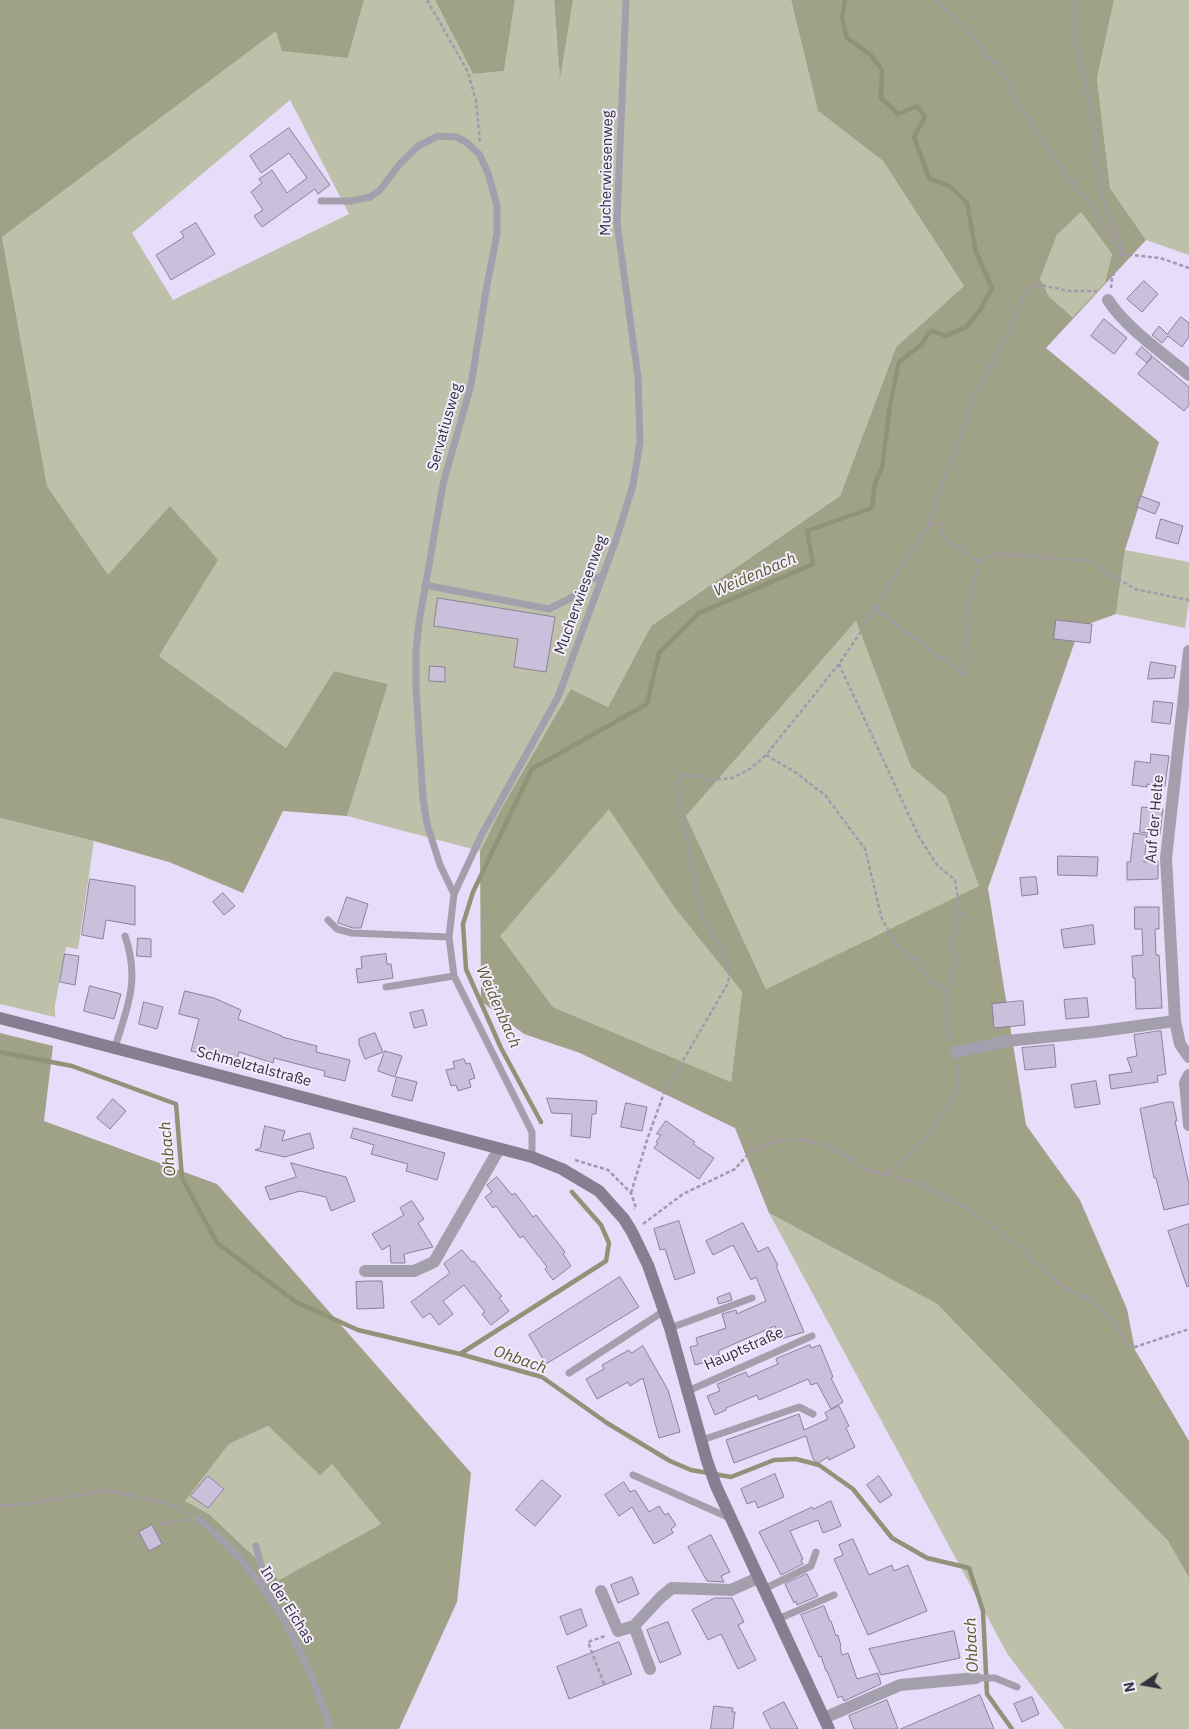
<!DOCTYPE html>
<meta charset="utf-8">
<style>
body{margin:0}
#map{position:relative;width:1189px;height:1729px;overflow:hidden;background:#e7dcf9;font-family:"IBM Plex Sans",sans-serif}
canvas{display:block}
.north{position:absolute;left:1119px;top:1659px;width:50px;height:50px;-webkit-text-stroke:4px #f2ecfd;paint-order:stroke;rotate:258deg;font-size:14px;font-weight:700;line-height:20px;text-align:center;color:#35313c}
.north::after{content:'';display:block;margin:auto;width:18px;height:22px;background:#35313c;clip-path:polygon(50% 0,100% 100%,50% 72%,0 100%)}
</style>
<div id="map">
<canvas width="1189" height="1729"></canvas>
<div class="north">N</div>
</div>
<script>
const g = document.querySelector('canvas').getContext('2d');
g.lineJoin = 'round';
function fill(path, color) {
  g.fillStyle = color;
  g.fill(path, 'evenodd');
}
function stroke(path, color, width, dash) {
  g.strokeStyle = color;
  g.lineWidth = width;
  g.lineCap = dash ? 'butt' : 'round';
  g.setLineDash(dash || []);
  g.stroke(path);
}
function drawText(font, color, halo, rows, align = 'center') {
  g.font = font + ' "IBM Plex Sans",sans-serif';
  g.lineWidth = 4;
  g.setLineDash([]);
  g.textBaseline = 'middle';
  g.strokeStyle = halo;
  g.fillStyle = color;
  for (const [text, x, y, turn = 0] of rows) {
    g.save();
    g.translate(x, y);
    g.rotate((+turn || 0) * Math.PI / 180);
    g.textAlign = isNaN(turn) ? turn : align;
    if (halo) g.strokeText(text, 0, 0);
    g.fillText(text, 0, 0);
    g.restore();
  }
}
const green = new Path2D(`
 M364,0H435L473,74L504,71L515,0H554L560,76L573,0H791L818,111L883,161L964,286L896,347L840,496L651,626L608,707L571,689L501,809L480,851L347,816L388,684L334,671L286,748L159,656L218,559L108,576L47,486L2,237L277,30L348,58ZM290,100L349,214L173,300L132,233Z
 M1114,0H1189V255L1146,240L1110,188L1097,78Z
 M1081,212L1112,254L1105,283L1074,317L1049,298L1040,279L1057,235Z
 M1125,550L1189,562V602L1185,628L1116,614Z
 M856,621L911,767L946,796L980,886L766,989L686,816Z
 M609,808L674,907L742,992L731,1082L553,1007L499,936Z
 M0,818L94,841L78,949L66,947L55,1005V1017L0,1004Z
 M769,1213L937,1304L1168,1541L1189,1578V1729H1065L1008,1655Z
 M268,1426L320,1474L332,1464L381,1524L279,1580L209,1514L185,1501L229,1444Z`);
const forest = new Path2D(`
 M0,0H364L348,58L282,51L276,31L2,237L47,486L108,575L170,506L218,560L159,656L286,748L334,671L388,684L347,816L283,811L243,893L169,862L94,841L0,818Z
 M435,0H515L504,71L473,74Z
 M554,0H573L560,79Z
 M791,0H1114L1097,78L1110,188L1146,240L1046,348L1159,442L1125,550L1116,614L1080,627L988,888L1026,1125L1080,1200L1127,1309L1135,1350L1189,1441V1578L1168,1541L937,1304L769,1213L735,1128L580,1053L524,1034L481,1001L480,851L501,809L571,689L608,707L651,626L840,496L896,347L964,286L883,161L818,111ZM1081,212L1112,254L1105,283L1073,317L1049,297L1040,279L1057,235ZM856,621L911,767L946,796L979,886L766,989L686,816ZM609,809L674,907L742,992L731,1082L553,1007L500,936Z
 M0,1033L53,1046L44,1121L217,1184L471,1473L457,1602L399,1729H0ZM268,1426L320,1475L332,1464L381,1524L279,1580L209,1514L185,1501L229,1444Z`);
const stream = new Path2D(`
 M0,1052L72,1066L176,1104L182,1178L217,1243L296,1302L358,1330L460,1354L542,1377L607,1423L670,1461L691,1470L731,1477L774,1460L796,1459L819,1465L853,1489L892,1538L927,1558L969,1568L983,1611L987,1694L1012,1729
 M541,1122L501,1048L466,969L463,924L473,892L532,769L647,704L659,653L699,613L813,564L807,531L872,508L875,483L882,468L890,405L899,362L922,344L928,334L932,331L946,336L966,327L980,310L992,288L976,252L967,203L951,187L929,178L914,137L925,117L917,106L898,114L881,98L882,70L871,55L847,38L842,18L845,0
 M460,1354L606,1261L609,1243L601,1225L572,1192`);
const building = new Path2D(`
 M289,128L330,185L318,194L315,189L262,227L254,216L263,210L251,192L262,183L259,179L272,170L287,193L307,178L289,153L261,173L250,156Z
 M196,223L215,254L171,280L156,255L184,237L181,232Z
 M1144,281L1158,294L1142,312L1127,299Z
 M1181,317L1189,323V337L1182,347L1168,336L1162,343L1152,335L1159,326L1167,334Z
 M1104,319L1127,338L1114,354L1091,336Z
 M1142,347L1152,356L1147,363L1136,354Z
 M1153,357L1189,387V405L1184,411L1138,374Z
 M1141,496L1160,503L1155,514L1137,507Z
 M1161,519L1183,526L1178,544L1156,538Z
 M438,598L555,617L546,672L514,667L518,639L434,626Z
 M1056,620L1092,624L1090,643L1054,639Z
 M1151,662L1176,666L1174,678L1148,679Z
 M430,666L445,667V682L429,681Z
 M1154,701L1173,703L1170,724L1152,722Z
 M1151,754L1169,756L1165,786L1147,784V787L1132,785L1135,761L1150,763Z
 M1142,807L1163,809L1160,835L1140,832Z
 M1134,833L1147,835L1144,862L1158,861V879L1127,880V862H1130Z
 M1058,856L1098,857L1097,876L1058,875Z
 M1036,877L1038,894L1022,896L1020,878Z
 M90,879L135,886V925L106,920L103,939L82,935Z
 M223,893L235,906L224,915L213,902Z
 M347,897L368,904L361,928H353L338,923Z
 M1135,907H1159V929H1155L1156,955H1159L1162,1008L1136,1009L1135,978H1133L1132,956L1143,955L1142,929H1135Z
 M1093,925L1095,944L1064,948L1061,930Z
 M138,938L151,939V957L137,956Z
 M65,954L79,956L75,985L60,982Z
 M386,954L387,964H391L393,978L358,983L356,969L362,968L361,957Z
 M90,986L121,994L114,1019L84,1011Z
 M185,991L214,998L241,1010L238,1019L282,1036V1037L317,1046L316,1052L350,1060L345,1081L324,1076L325,1071L274,1058L273,1063L239,1052L236,1064L191,1051L199,1019L179,1014Z
 M1087,998L1089,1017L1066,1019L1064,1000Z
 M1023,1001L1025,1025L994,1028L992,1004Z
 M144,1002L163,1007L157,1029L139,1024Z
 M423,1010L427,1025L414,1028L410,1013Z
 M1161,1031L1166,1074L1157,1076L1158,1082L1111,1089L1109,1075L1132,1072L1127,1058L1137,1056L1134,1035Z
 M375,1033L383,1052L365,1059L359,1044V1039Z
 M1054,1045L1056,1067L1025,1070L1022,1048Z
 M385,1051L402,1056L395,1077L378,1071Z
 M464,1059L466,1064L470,1063L475,1078L469,1080L471,1087L458,1091L456,1085L451,1086L446,1070L455,1068L453,1062Z
 M397,1077L417,1082L412,1101L392,1096Z
 M1096,1081L1100,1104L1075,1108L1071,1085Z
 M547,1098L597,1101L596,1114H592L590,1138L571,1136L572,1114L552,1113Z
 M113,1099L126,1111L110,1129L97,1118Z
 M1168,1102H1173L1177,1121H1175L1189,1184V1204L1164,1210L1156,1178H1154L1140,1109Z
 M626,1103L647,1107L642,1131L621,1127Z
 M666,1121L695,1142L693,1144L714,1158L699,1179L654,1148L658,1143L656,1142L661,1135L657,1134Z
 M265,1126L285,1131L282,1141L310,1133L314,1148L285,1157L255,1150L260,1148Z
 M354,1128L445,1153L437,1180L406,1171L408,1164L371,1154L374,1145L351,1138Z
 M291,1163L346,1177L355,1201L331,1211L326,1197L300,1191L270,1200L265,1187L296,1177Z
 M497,1177L512,1195L515,1193L533,1217L536,1215L565,1252L563,1254L571,1266L553,1280L545,1269L547,1267L523,1236L520,1238L496,1206L493,1208L485,1197L492,1192L487,1185L489,1183Z
 M412,1201L424,1219L418,1223L433,1247L404,1254L405,1263H391L390,1245L382,1250L372,1234L404,1215L400,1208Z
 M679,1221L695,1273L675,1280L665,1249L660,1250L654,1229Z
 M743,1223L758,1252L768,1247L778,1265L776,1266L804,1332L781,1339L775,1326L718,1351L720,1358L695,1365L690,1347L698,1345L696,1338L726,1328L722,1314L736,1310L737,1314L766,1301L756,1277L751,1280L733,1245L713,1255L706,1241Z
 M1189,1224V1286L1187,1287L1168,1231Z
 M462,1250L472,1262L474,1261L495,1288L502,1296L499,1298L509,1311L491,1325L482,1314L485,1312L464,1285L443,1301L453,1314L439,1325L430,1313L423,1318L411,1302L450,1273L444,1264Z
 M620,1277L639,1307L546,1364L529,1335Z
 M370,1281H382L384,1308L357,1309L356,1282Z
 M730,1293L732,1300L719,1304L717,1298Z
 M810,1345L811,1348L820,1345L833,1377L831,1378L843,1402L831,1409L817,1383L811,1385L808,1379L759,1400L757,1395L726,1408V1410L715,1415L707,1396L720,1391L717,1384L746,1372L748,1377L764,1370L778,1364L776,1359Z
 M643,1346L668,1390L680,1432L659,1438L643,1378L630,1386L628,1382L597,1399L586,1379L604,1369L602,1365L629,1350L631,1353Z
 M839,1406L849,1426L846,1428L855,1447L829,1460L828,1457L818,1463L813,1459L806,1436L734,1463L726,1440L799,1414L804,1430L828,1419L825,1413Z
 M775,1474L784,1497L758,1508L755,1501L747,1504L741,1489Z
 M208,1476L224,1489L208,1508L191,1496Z
 M879,1476L892,1495L880,1503L867,1485Z
 M542,1480L561,1496L535,1526L516,1510Z
 M624,1482L630,1492L635,1490L649,1512L659,1506L665,1515L668,1513L676,1525L671,1529L673,1533L654,1544L632,1507L619,1516L605,1495Z
 M831,1501L841,1526L823,1533L818,1520L790,1531L803,1559L801,1560L803,1564L781,1575L759,1532L812,1507L813,1509Z
 M152,1525L162,1544L149,1551L139,1532Z
 M711,1535L730,1572L721,1576L724,1582L707,1581L688,1547Z
 M853,1539L869,1575L892,1565L894,1571L908,1565L927,1611L868,1635L834,1559L843,1555L839,1545Z
 M807,1574L818,1596L797,1605L796,1601L794,1603L785,1584Z
 M632,1577L639,1594L618,1603L611,1585Z
 M715,1598H732L744,1622L738,1625L756,1660L738,1669L721,1634L708,1640L692,1610Z
 M824,1606L830,1621H831L836,1636L838,1635L841,1646L840,1647L842,1655L848,1653L857,1679L878,1673L881,1684L844,1701L842,1696L838,1698L827,1671H826L821,1656L819,1657L801,1615Z
 M581,1609L587,1626L567,1635L560,1617Z
 M668,1622L681,1654L660,1663L647,1630Z
 M954,1631L960,1658L881,1675L869,1649Z
 M619,1642L632,1674L569,1699L557,1667Z
 M980,1695L994,1729H901Z
 M1032,1697L1039,1714L1022,1722L1014,1704Z
 M887,1700L898,1729H854L849,1716Z
 M784,1702L798,1729H771L763,1713Z
 M714,1706L733,1708L732,1712H735L733,1729H711Z`);
const path = new Path2D(`
 M427,0L468,72L476,101L480,141
 M935,0L968,30L997,67L1053,157L1097,215L1121,253
 M1075,0V36L1091,109L1101,193L1119,238L1122,254L1112,278L1111,288
 M1122,254L1160,258L1189,268
 M927,527L934,523L940,524L946,540L979,562
 M876,609L964,675L967,611L979,562L990,555L1002,554L1088,561L1135,589L1189,600
 M839,664L918,835L937,865L955,880L960,913L952,944L956,965L946,991V1016L950,1041
 M766,755L795,772L825,795L865,849L882,919L898,946L916,962L928,980L946,991
 M575,1160L608,1170L631,1193L636,1208L634,1209
 M884,1175L912,1152L939,1120L959,1083L957,1064
 M631,1193L648,1137L664,1093L727,985L730,974L726,960L701,913L677,789V783L680,776L695,775L711,780L732,778L750,769L766,755L839,664L876,609L892,579L926,528L975,396L999,351L1028,287L1041,285L1069,291H1095L1097,292
 M643,1224L683,1194L735,1169L751,1151L775,1142L800,1139L826,1145L867,1170L921,1184L978,1216L1023,1250L1056,1282L1096,1303L1116,1324L1125,1341L1135,1347L1189,1329
 M0,1506L40,1502L106,1490L174,1505L190,1515
 M160,1524L189,1520
 M604,1684L588,1642L605,1636`);
const lane = new Path2D(`
 M321,201H351L370,197L380,190L399,165L418,146L438,136L456,137L466,142L479,154L488,173L497,205V234L487,285L471,385L443,484L419,623L416,650V689L423,798L427,824L440,865L454,894
 M425,585L549,609L571,598L592,579L603,576
 M328,920L337,929L352,933L449,937
 M386,987L454,976
 M115,1047C128,1006 140,979 125,936
 M532,1157V1132L454,976L449,937L454,894L481,836L558,697L616,540L633,485L640,442L638,377L617,223L626,0
 M670,1328L752,1298
 M569,1373L664,1311
 M688,1391L812,1336
 M702,1440L799,1407L813,1414
 M633,1475L730,1518
 M198,1519C253,1562 296,1630 319,1696C323,1707 328,1718 330,1729
 M256,1546L265,1581L262,1585
 M764,1589L811,1566L816,1552
 M778,1619L834,1595
 M976,1678H995L1017,1687`);
const street = new Path2D(`
 M1108,300C1126,328 1163,353 1189,375
 M1189,651L1166,858L1175,1021L1180,1044L1189,1057
 M956,1052L1007,1041L1094,1032L1175,1021
 M1189,1075L1185,1083L1189,1125
 M365,1271H414L434,1262L499,1149
 M601,1591L618,1631L634,1626L661,1597L672,1588L731,1590L758,1578
 M634,1626L650,1669
 M824,1718L900,1685L976,1678`);
const secondary = new Path2D(`
 M0,1018L532,1157L562,1169L599,1191L624,1219L632,1232L648,1265L670,1328L707,1461L716,1486L829,1729`);
const streetNames = [
 ["Mucherwiesenweg",607,173,-89],
 ["Servatiusweg",445,427,-74],
 ["Mucherwiesenweg",581,595,-70],
 ["Auf der Helte",1155,819,-85],
 ["Schmelztalstraße",254,1067,15],
 ["Hauptstraße",744,1349,-24],
 ["In der Eichas",287,1605,58]
];
const waterNames = [
 ["Weidenbach",755,575,-23],
 ["Weidenbach",498,1007,66],
 ["Ohbach",168,1149,-96],
 ["Ohbach",520,1360,19],
 ["Ohbach",972,1645,-93]
];
fill(green, '#bec1a9');
fill(forest, '#9fa286');
stroke(stream, '#909377', 4.5);
fill(building, '#cac0dc');
stroke(building, '#8b819b', 1);
stroke(path, '#a299af', 2.5, [4, 2.5]);
stroke(lane, '#a49fac', 7);
stroke(street, '#a49fac', 12);
stroke(secondary, '#867f91', 12);
drawText('15px', '#35313c', '#f2ecfd', streetNames);
drawText('italic 16px', '#575b2a', '#f2ecfd', waterNames);
</script>
